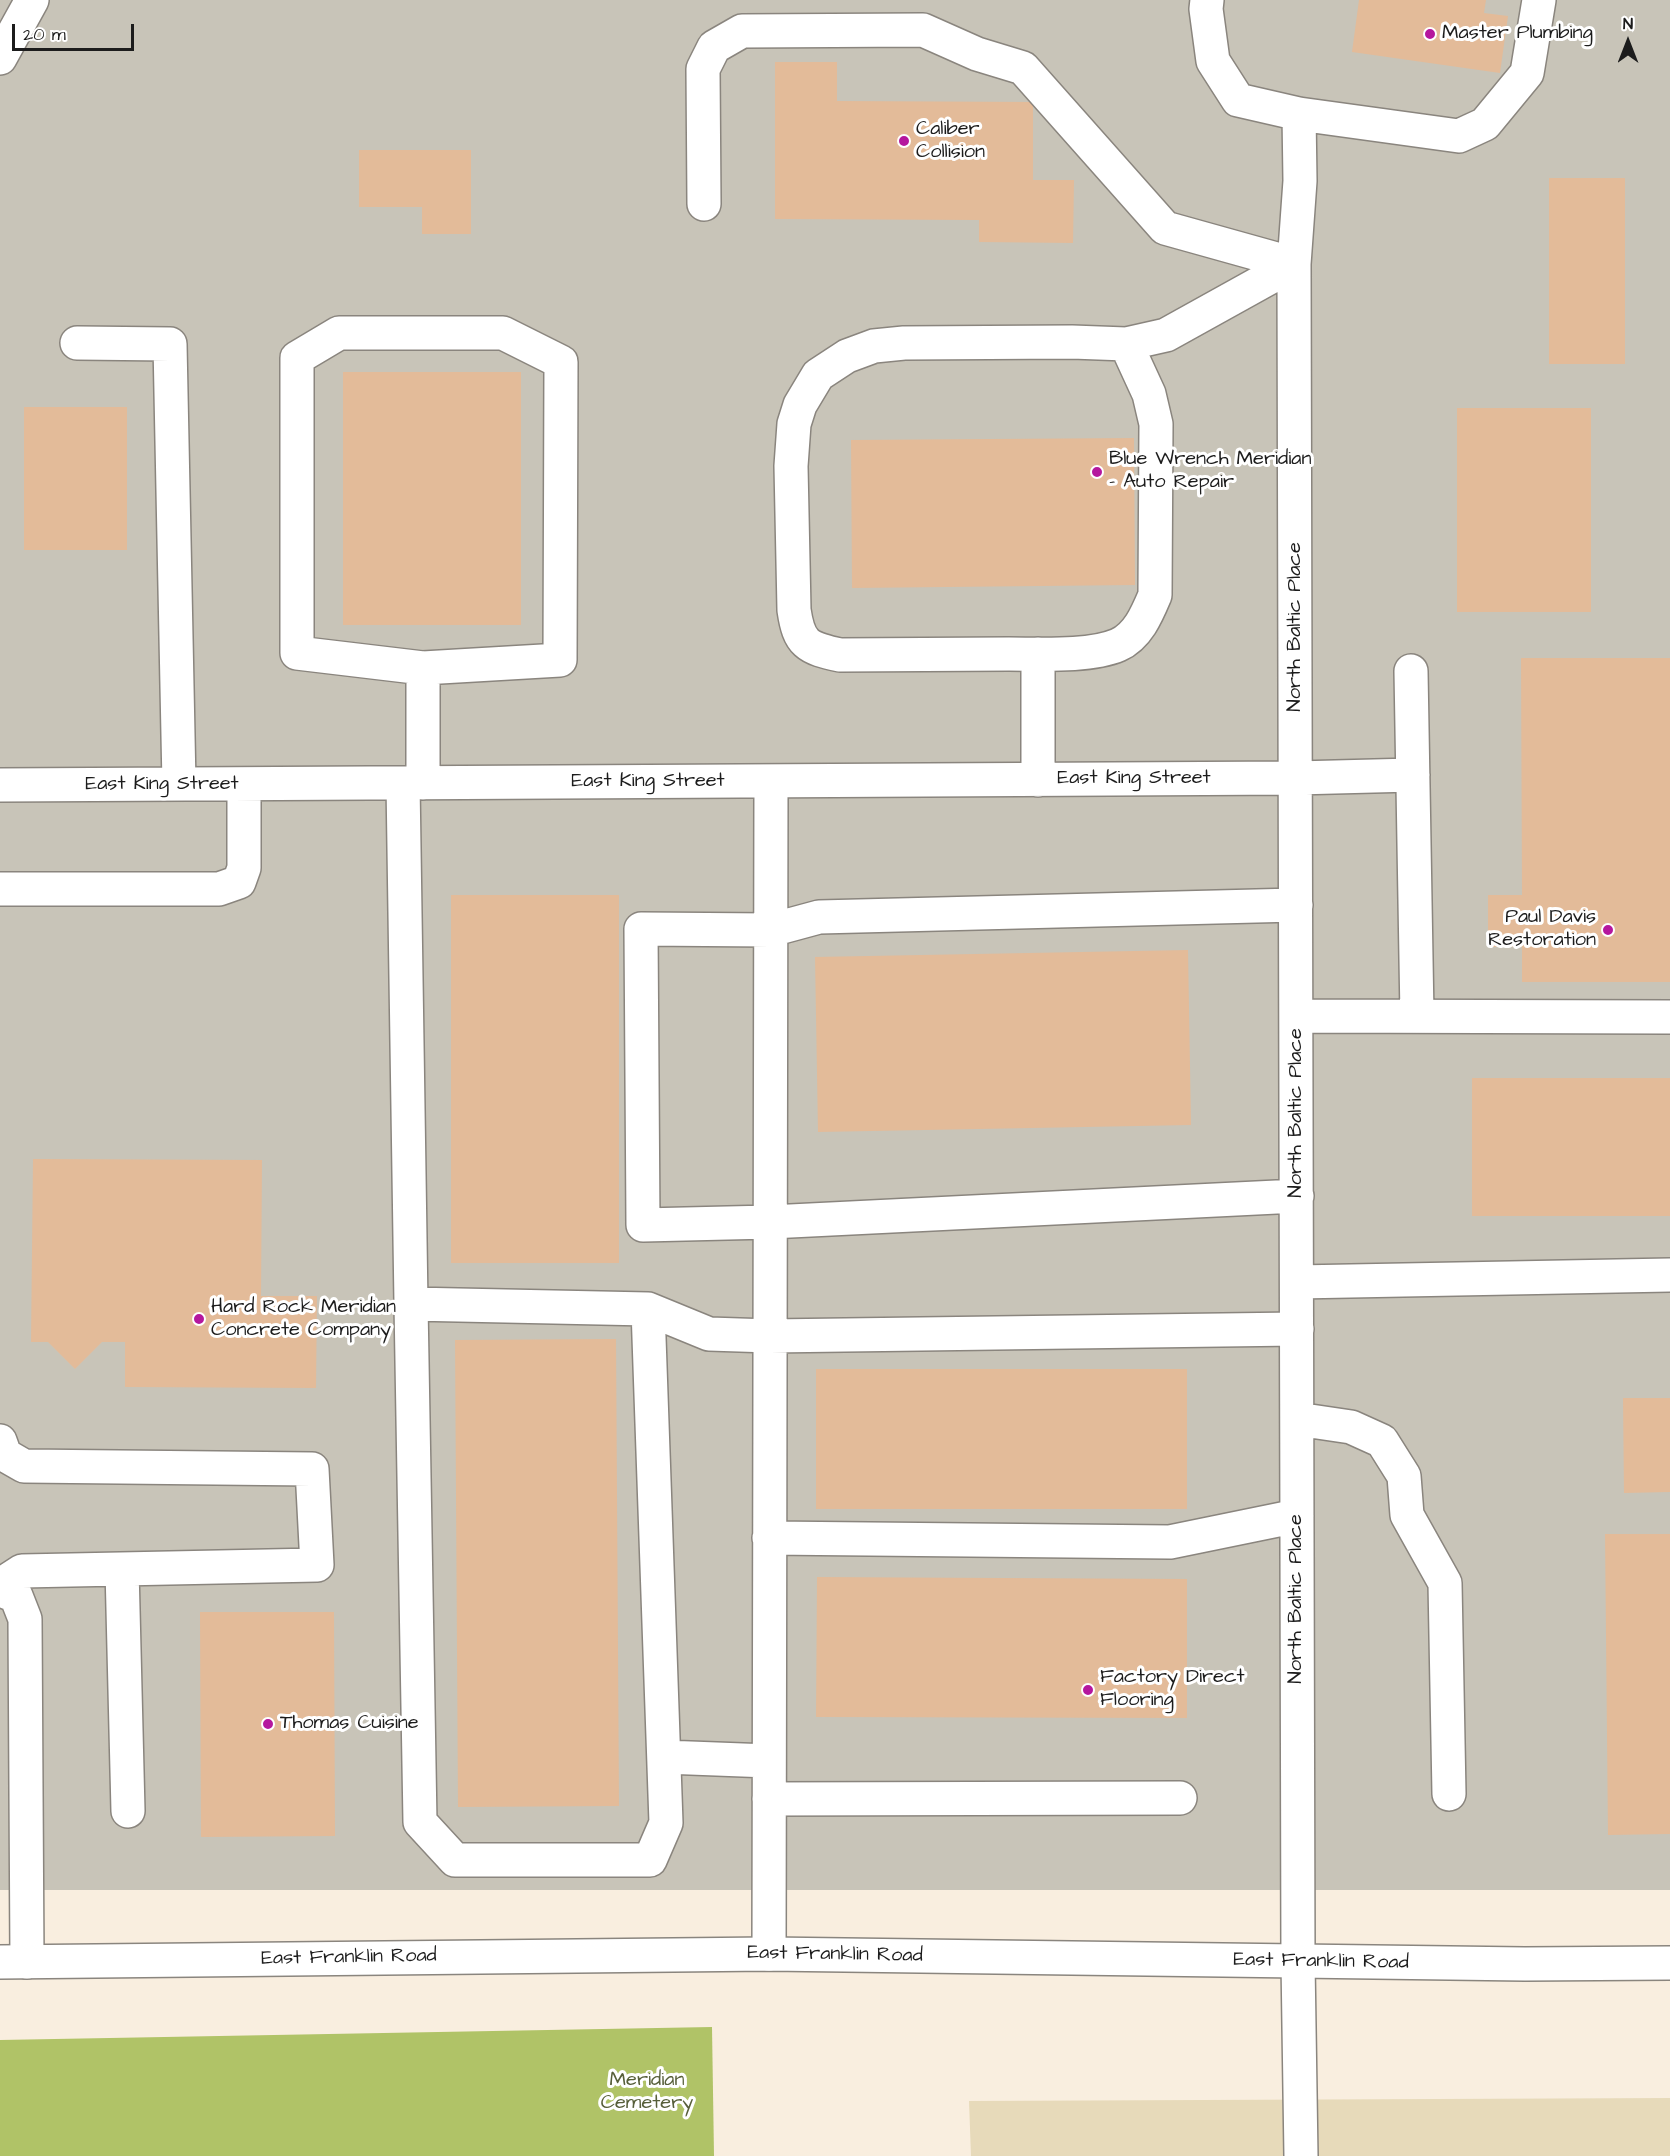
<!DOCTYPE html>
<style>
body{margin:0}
#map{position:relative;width:1670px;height:2156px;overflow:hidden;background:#f9eedf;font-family:"Architects Daughter",sans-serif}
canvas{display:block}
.north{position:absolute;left:1598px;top:12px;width:60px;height:60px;-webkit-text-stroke:4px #fff;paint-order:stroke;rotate:0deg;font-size:16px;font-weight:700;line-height:24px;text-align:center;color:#1c1c1c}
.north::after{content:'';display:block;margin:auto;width:21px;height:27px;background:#1c1c1c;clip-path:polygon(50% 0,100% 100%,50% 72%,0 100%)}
.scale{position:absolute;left:12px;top:24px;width:122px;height:27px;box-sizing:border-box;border:3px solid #1c1c1c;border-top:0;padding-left:8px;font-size:18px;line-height:21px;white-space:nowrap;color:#1c1c1c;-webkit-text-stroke:4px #fff;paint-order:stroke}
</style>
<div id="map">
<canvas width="1670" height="2156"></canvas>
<div class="north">N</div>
<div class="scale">20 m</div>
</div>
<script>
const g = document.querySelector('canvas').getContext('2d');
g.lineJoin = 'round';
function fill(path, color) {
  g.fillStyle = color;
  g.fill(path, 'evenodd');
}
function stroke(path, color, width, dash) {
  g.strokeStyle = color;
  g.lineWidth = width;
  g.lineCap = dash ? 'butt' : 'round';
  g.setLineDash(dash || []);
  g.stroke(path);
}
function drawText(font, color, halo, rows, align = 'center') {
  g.font = font + ' "Architects Daughter",sans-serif';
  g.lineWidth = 6;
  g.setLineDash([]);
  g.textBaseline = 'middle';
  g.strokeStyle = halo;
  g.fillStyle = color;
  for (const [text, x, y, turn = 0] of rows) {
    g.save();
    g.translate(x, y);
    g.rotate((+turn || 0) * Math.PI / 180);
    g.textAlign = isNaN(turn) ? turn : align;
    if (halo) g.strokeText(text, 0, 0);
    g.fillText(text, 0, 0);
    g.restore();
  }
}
const built = new Path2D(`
 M1670,2098V2156H971L969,2101Z`);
const industrial = new Path2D(`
 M0,0H1670V1890H0Z`);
const green = new Path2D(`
 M712,2027L714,2156H0V2040Z`);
const building = new Path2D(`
 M1359,0H1486L1484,13L1508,16L1500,73L1352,52Z
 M775,62H837V101L1033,102V180H1074L1073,243L979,242V220L775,219Z
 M359,150H471V234H422V207H359Z
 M1549,178H1625V364H1549Z
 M343,372H521V625H343Z
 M24,407H127V550H24Z
 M1457,408H1591V612H1457Z
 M1134,438L1135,585L852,588L851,440Z
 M1521,658H1670V982H1522V947H1488V895H1522Z
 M451,895H619V1263H451Z
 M1188,950L1191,1125L818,1132L815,957Z
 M1472,1078H1670V1216H1472Z
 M33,1159L262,1160L261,1296H317L316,1388L125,1387V1342H102L75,1369L48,1342H31Z
 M616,1339L619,1806L458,1807L455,1340Z
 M816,1369H1187V1509H816Z
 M1623,1398H1670V1492L1624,1493Z
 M1605,1534H1670V1834L1608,1835Z
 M817,1577L1187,1579V1718L816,1717Z
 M200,1612H334L335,1836L201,1837Z`);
const minor = new Path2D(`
 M1207,0L1206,9L1213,61L1238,100L1299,114L1459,136L1485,124L1527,73L1539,0
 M0,58L32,0
 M1299,114L1300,181L1294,264L1298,1962L1301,2156
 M704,204L703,69L714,47L742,31L923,30L977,54L1023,68L1165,228L1294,264
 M77,343L170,344L179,784
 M1126,344L1149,394L1156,424L1155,595C1147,614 1138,636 1118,645C1090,657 1040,654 1009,654C953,654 896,655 840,655C807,648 799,644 794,610L791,466L794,424L800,405L818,375L847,356L874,346L904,343L1072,342L1126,344L1166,335L1294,264
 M1038,654V780
 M423,668L297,653V358L339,333H503L561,362L560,660L423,668V783
 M1411,671L1417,1016
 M403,783L411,1304
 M0,785L1296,778L1413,775
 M0,889H219L239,882L244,868V784
 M1296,905L819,917L771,930L641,929L643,1225L770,1222L1297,1196
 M1297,1016L1670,1017
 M1297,1282L1670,1275
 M648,1309L666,1823L650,1860H455L420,1822L411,1304L648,1309L709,1334L770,1336L1297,1329
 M1297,1419L1351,1427L1382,1441L1404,1476L1407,1515L1445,1583L1449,1794
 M0,1441L5,1455L24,1466L312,1469L317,1565L22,1571L0,1585
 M769,1538L1170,1542L1297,1516
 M122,1569L128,1811
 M0,1590L16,1596L25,1619L27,1962
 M664,1757L769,1761
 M769,1799L1180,1798
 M769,1954L771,781`);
const major = new Path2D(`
 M0,1962L769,1954L1525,1964L1670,1963`);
const markers = [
 [1430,34,6,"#b5179e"],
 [904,141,6,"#b5179e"],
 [1097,472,6,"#b5179e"],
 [1608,930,6,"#b5179e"],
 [199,1319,6,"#b5179e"],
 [1088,1690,6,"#b5179e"],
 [268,1724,6,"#b5179e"]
];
const poiNames = [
 ["Master Plumbing",1442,34],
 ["Caliber",916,130],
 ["Collision",916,153],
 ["Blue Wrench Meridian",1109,460],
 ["- Auto Repair",1109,483],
 ["Paul Davis",1596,918,"right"],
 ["Restoration",1596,941,"right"],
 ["Hard Rock Meridian",211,1308],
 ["Concrete Company",211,1331],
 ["Factory Direct",1100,1678],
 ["Flooring",1100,1701],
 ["Thomas Cuisine",280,1724]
];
const streetNames = [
 ["North Baltic Place",1296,627,-90],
 ["East King Street",1134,779],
 ["East King Street",648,782],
 ["East King Street",162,785],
 ["North Baltic Place",1297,1113,-90],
 ["North Baltic Place",1297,1599,-90],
 ["East Franklin Road",835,1955,1],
 ["East Franklin Road",349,1958,-1],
 ["East Franklin Road",1321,1962,1]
];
const parkNames = [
 ["Meridian",647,2081],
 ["Cemetery",647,2104]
];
fill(built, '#e7daba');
fill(industrial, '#c8c4b8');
fill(green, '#b0c367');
fill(building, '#e3bb99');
stroke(minor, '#8a857e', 36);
stroke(major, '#8a857e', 36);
stroke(minor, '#fff', 33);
stroke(major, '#fff', 33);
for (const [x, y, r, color] of markers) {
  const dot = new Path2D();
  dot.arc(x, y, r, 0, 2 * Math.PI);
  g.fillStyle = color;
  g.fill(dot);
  stroke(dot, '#fff', 2);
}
drawText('20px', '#1c1c1c', '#fff', poiNames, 'left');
drawText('20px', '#1c1c1c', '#fff', streetNames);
drawText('20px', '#575f3a', '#fff', parkNames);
</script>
